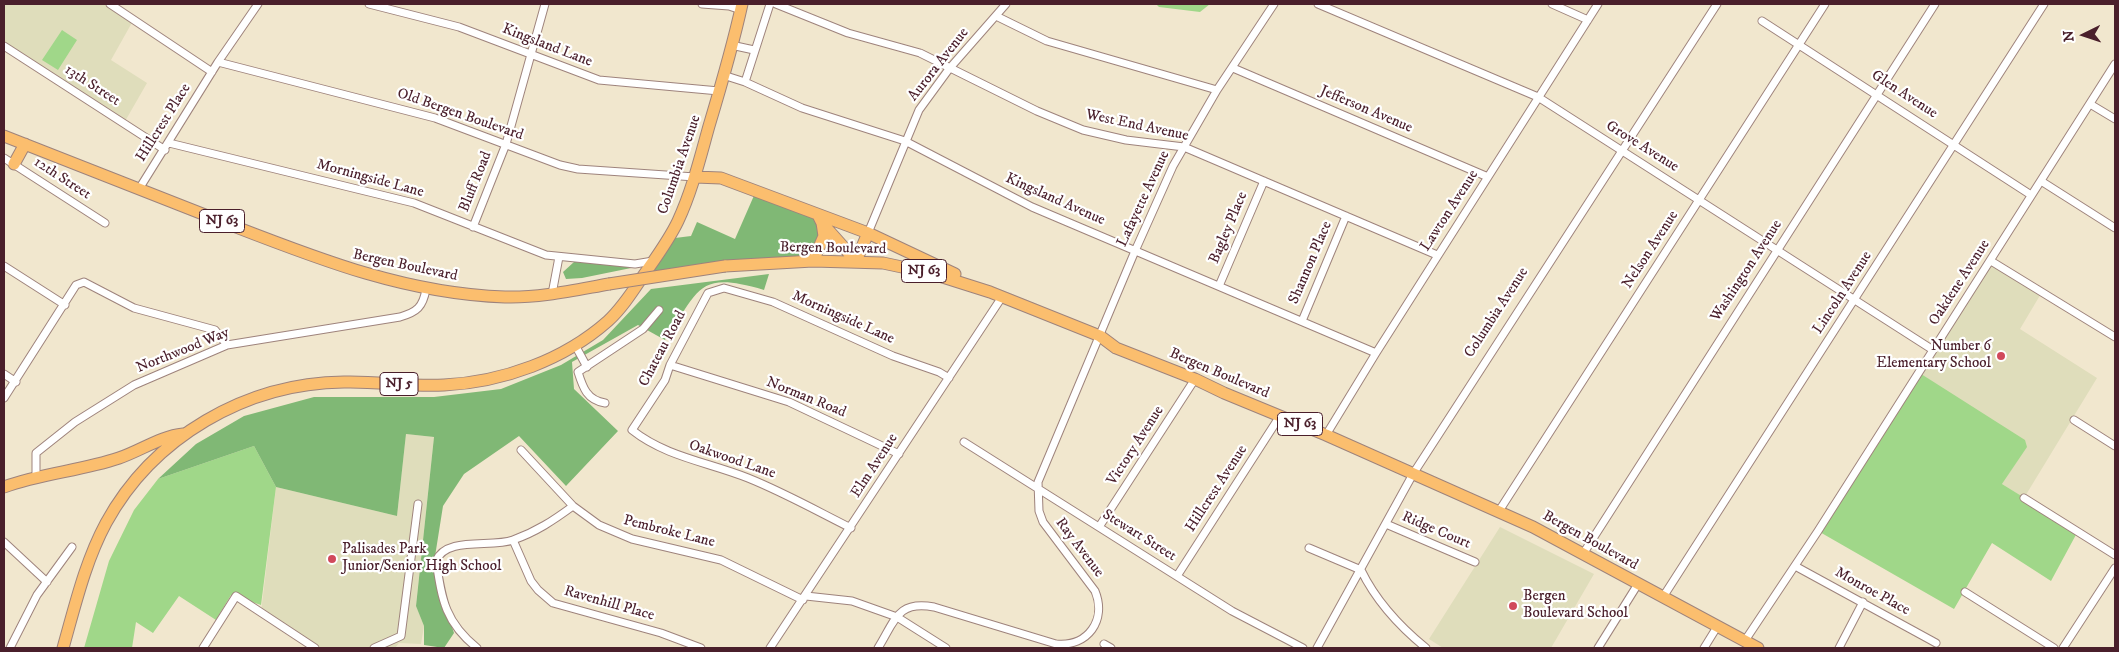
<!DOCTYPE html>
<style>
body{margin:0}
#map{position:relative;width:2119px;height:652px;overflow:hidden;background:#f1e7ce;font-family:"IM FELL DW Pica",serif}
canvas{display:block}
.frame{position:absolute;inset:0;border:5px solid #4a1f2b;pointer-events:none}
.north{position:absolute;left:2059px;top:10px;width:50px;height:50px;-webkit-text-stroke:4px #fff;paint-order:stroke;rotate:266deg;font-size:14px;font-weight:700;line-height:20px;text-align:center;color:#4a1f2b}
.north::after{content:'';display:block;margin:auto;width:18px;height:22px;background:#4a1f2b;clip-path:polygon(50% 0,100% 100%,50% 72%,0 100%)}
</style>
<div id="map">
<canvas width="2119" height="652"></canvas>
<div class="frame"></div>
<div class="north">N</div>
</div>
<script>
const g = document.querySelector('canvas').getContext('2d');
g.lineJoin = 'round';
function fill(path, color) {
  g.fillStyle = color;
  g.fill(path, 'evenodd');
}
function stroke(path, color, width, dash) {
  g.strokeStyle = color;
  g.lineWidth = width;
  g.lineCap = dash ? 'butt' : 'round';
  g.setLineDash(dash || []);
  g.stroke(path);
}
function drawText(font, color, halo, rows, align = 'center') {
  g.font = font + ' "IM FELL DW Pica",serif';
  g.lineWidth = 4.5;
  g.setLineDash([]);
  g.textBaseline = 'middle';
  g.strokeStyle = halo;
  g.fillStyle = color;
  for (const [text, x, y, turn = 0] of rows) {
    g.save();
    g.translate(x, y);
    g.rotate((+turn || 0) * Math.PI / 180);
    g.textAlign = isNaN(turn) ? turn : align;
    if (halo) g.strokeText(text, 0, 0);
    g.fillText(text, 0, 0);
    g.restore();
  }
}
const built = new Path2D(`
 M4,4H110L134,19L111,60L147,83L124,123L4,46Z
 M1991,261L2042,292L2020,329L2097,378L2024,498L2002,484L2026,447L1918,372Z
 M406,434L434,437L416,605L424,626L421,644L399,643L395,648H315L261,612L276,487L397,516Z
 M1500,527L1594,574L1551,648H1443L1429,639Z`);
const green = new Path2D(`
 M1156,4H1210L1200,12L1159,7Z
 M62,30L77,40L58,70L42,60Z
 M1918,372L2025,440L2027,447L2002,484L2078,531L2051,581L1992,543L1954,609L1818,531Z
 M254,446L276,487L261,605L231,595L216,620L179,596L153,633L136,622L132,648H84L109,561L134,510L158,479Z`);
const forest = new Path2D(`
 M756,191L818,215L822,223L813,261L641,279L667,239L691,236L697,222L735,239Z
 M574,262H576L636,267L582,278L566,279L563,272Z
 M769,274L764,290C696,270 700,290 665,340L638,325L572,362L574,389L618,431L566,486L519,436L464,474L443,506L433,569L454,633L444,648L424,645V626L416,606L434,437L406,434L397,516L276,487L254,446L158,479L196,444L244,416L314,397H434L501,389L561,365L603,340L651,289Z`);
const street = new Path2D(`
 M110,4L212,72
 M369,4L459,27L599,80L719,91
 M702,4L729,6L741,10
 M776,4L848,33L920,53L1037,111L1083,130L1126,140L1184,147L1437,255
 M1318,4L1538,97L1933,350
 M1552,4L1588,20
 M996,16L1047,41L1217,90
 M1762,21L2031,195
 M731,45L754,50
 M4,46L165,150
 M218,62L435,118L560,165L578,169L695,177
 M1233,68L1488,177
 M723,75L745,82L802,108L905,141L1032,207L1376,353
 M745,82L770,4
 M2090,104L2115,119
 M169,143L414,203L546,255L635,264L653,261
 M4,158L105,223
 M2041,181L2115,228
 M139,189L218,62L258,4
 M473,227L506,144L545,4
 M868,233L919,110L949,69L1006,4
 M1991,261L2115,337
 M4,266L65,305
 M1219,286L1264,181
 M552,294L559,257
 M1302,321L1346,216
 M575,345L587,367
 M670,365L789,402L899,454
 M4,374L16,382
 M4,398L76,285L84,282L134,308L215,330L227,345
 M605,403C587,400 583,388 578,372L643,329L659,310
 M2074,420L2115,446
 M1326,435L1376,353L1598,4
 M964,442L1232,611L1303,648
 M521,450L573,506L599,525L632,539L721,560L803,600
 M36,477V453L75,422L134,385L227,345L400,317C417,312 423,307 426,289
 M2024,498L2115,555
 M1499,511L1825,4
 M1386,524L1475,562
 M1099,527L1195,379
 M851,528C817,511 783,492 748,478C708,462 666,457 632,430L665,380L670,365L708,293L724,288L773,302L893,356L939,372L949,378
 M513,540L531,581L538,590L553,603L661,633L701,648
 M4,542L47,582
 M1309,548L1361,570C1376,601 1399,626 1426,648
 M1583,554L1935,4
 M1795,566L1936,643
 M1177,576L1280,416
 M1965,592L2054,648
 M806,596L852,601L897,617L946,648
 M1663,597L2044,4
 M1744,642L1818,531L2115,64
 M1104,644L1111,648
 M10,648L37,595L72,547
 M203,648L236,596L315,648
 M374,648L401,636L418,504
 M477,648C445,622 442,600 436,561C446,536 491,548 513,540C536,532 554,520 573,506
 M770,648L1002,297
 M878,648C895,621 897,600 934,607L1056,644C1088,647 1107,620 1095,591L1043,522L1039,511L1038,482L1135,251L1173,166L1217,90L1274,4
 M1317,648L1413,474L1717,4
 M1598,648L1638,584
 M1704,648L1717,627
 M1839,648L1863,602
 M2063,648L2115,568`);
const primary = new Path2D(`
 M4,136C75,164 147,192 218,220C311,256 403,294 505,297C540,298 575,290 609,284
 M14,164L25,144
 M695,177L721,178L868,233L955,274
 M818,215L822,223L856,261
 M813,261L824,236L822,223
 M856,261L868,233
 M725,266L813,261L883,263L930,273L990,292L1100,336L1116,348L1195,379L1224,393L1326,435L1533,527L1758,648
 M4,487C41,473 81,471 119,458C140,451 161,436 183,434
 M63,648C75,606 85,562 106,523C153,437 246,383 344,382C377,381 411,387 444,385C503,382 564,360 608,321C621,309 631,294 641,279C654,260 668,242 678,221C692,191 700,158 709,126C721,86 733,45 742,4`);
const primaryBridge = new Path2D(`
 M609,284L725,266`);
const markers = [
 [2001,356,5,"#d1495b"],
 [332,559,5,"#d1495b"],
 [1513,606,5,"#d1495b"]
];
const shields = [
 [222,221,45],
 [924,271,45],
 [399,384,38],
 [1300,424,45]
];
const shieldNames = [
 ["NJ 63",222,221],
 ["NJ 63",924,271],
 ["NJ 5",399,384],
 ["NJ 63",1300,424]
];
const streetNames = [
 ["Kingsland Lane",547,46,21],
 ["Aurora Avenue",939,65,-52],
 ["13th Street",92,86,33],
 ["Glen Avenue",1904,95,33],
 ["Jefferson Avenue",1366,110,23],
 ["Old Bergen Boulevard",460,115,19],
 ["Hillcrest Place",164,123,-58],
 ["West End Avenue",1137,126,12],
 ["Grove Avenue",1642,147,32],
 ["Columbia Avenue",680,165,-71],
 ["12th Street",62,179,33],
 ["Morningside Lane",370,179,15],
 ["Bluff Road",476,182,-68],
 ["Lafayette Avenue",1144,199,-65],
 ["Kingsland Avenue",1055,200,24],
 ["Lawton Avenue",1450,211,-57],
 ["Bagley Place",1229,228,-67],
 ["Bergen Boulevard",833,249,1],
 ["Nelson Avenue",1651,250,-57],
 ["Shannon Place",1311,263,-67],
 ["Bergen Boulevard",405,266,12],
 ["Washington Avenue",1747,271,-57],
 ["Oakdene Avenue",1960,283,-57],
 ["Lincoln Avenue",1843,293,-57],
 ["Columbia Avenue",1497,313,-57],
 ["Morningside Lane",843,318,24],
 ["Chateau Road",663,349,-62],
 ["Northwood Way",183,351,-22],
 ["Bergen Boulevard",1219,374,23],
 ["Norman Road",806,398,22],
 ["Victory Avenue",1136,446,-57],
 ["Oakwood Lane",732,460,19],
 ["Elm Avenue",875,466,-57],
 ["Hillcrest Avenue",1217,489,-57],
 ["Ridge Court",1436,531,23],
 ["Pembroke Lane",669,532,14],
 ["Stewart Street",1139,536,32],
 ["Bergen Boulevard",1590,541,29],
 ["Ray Avenue",1079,548,53],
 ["Monroe Place",1872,592,29],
 ["Ravenhill Place",609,604,16]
];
const poiNames = [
 ["Number 6",1991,347,"right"],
 ["Elementary School",1991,364,"right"],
 ["Palisades Park",342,550],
 ["Junior/Senior High School",342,567],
 ["Bergen",1523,597],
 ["Boulevard School",1523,614]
];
fill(built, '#dfddbb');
fill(green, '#a0d789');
fill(forest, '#80b875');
stroke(street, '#9e837c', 9);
stroke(primary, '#9e837c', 13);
stroke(street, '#fff', 7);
stroke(primary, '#fbbe6e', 11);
stroke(primaryBridge, '#9e837c', 13, []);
stroke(primaryBridge, '#fbbe6e', 11);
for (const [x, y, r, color] of markers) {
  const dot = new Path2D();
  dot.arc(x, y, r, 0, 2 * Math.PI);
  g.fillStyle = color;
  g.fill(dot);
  stroke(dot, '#fff', 2);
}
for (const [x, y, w] of shields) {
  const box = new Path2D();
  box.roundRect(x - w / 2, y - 11.5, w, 23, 4);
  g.fillStyle = '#fff';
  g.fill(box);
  stroke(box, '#4a1f2b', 1);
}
drawText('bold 14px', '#4a1f2b', null, shieldNames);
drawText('15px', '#4a1f2b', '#fff', streetNames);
drawText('15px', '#4a1f2b', '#fff', poiNames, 'left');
</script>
